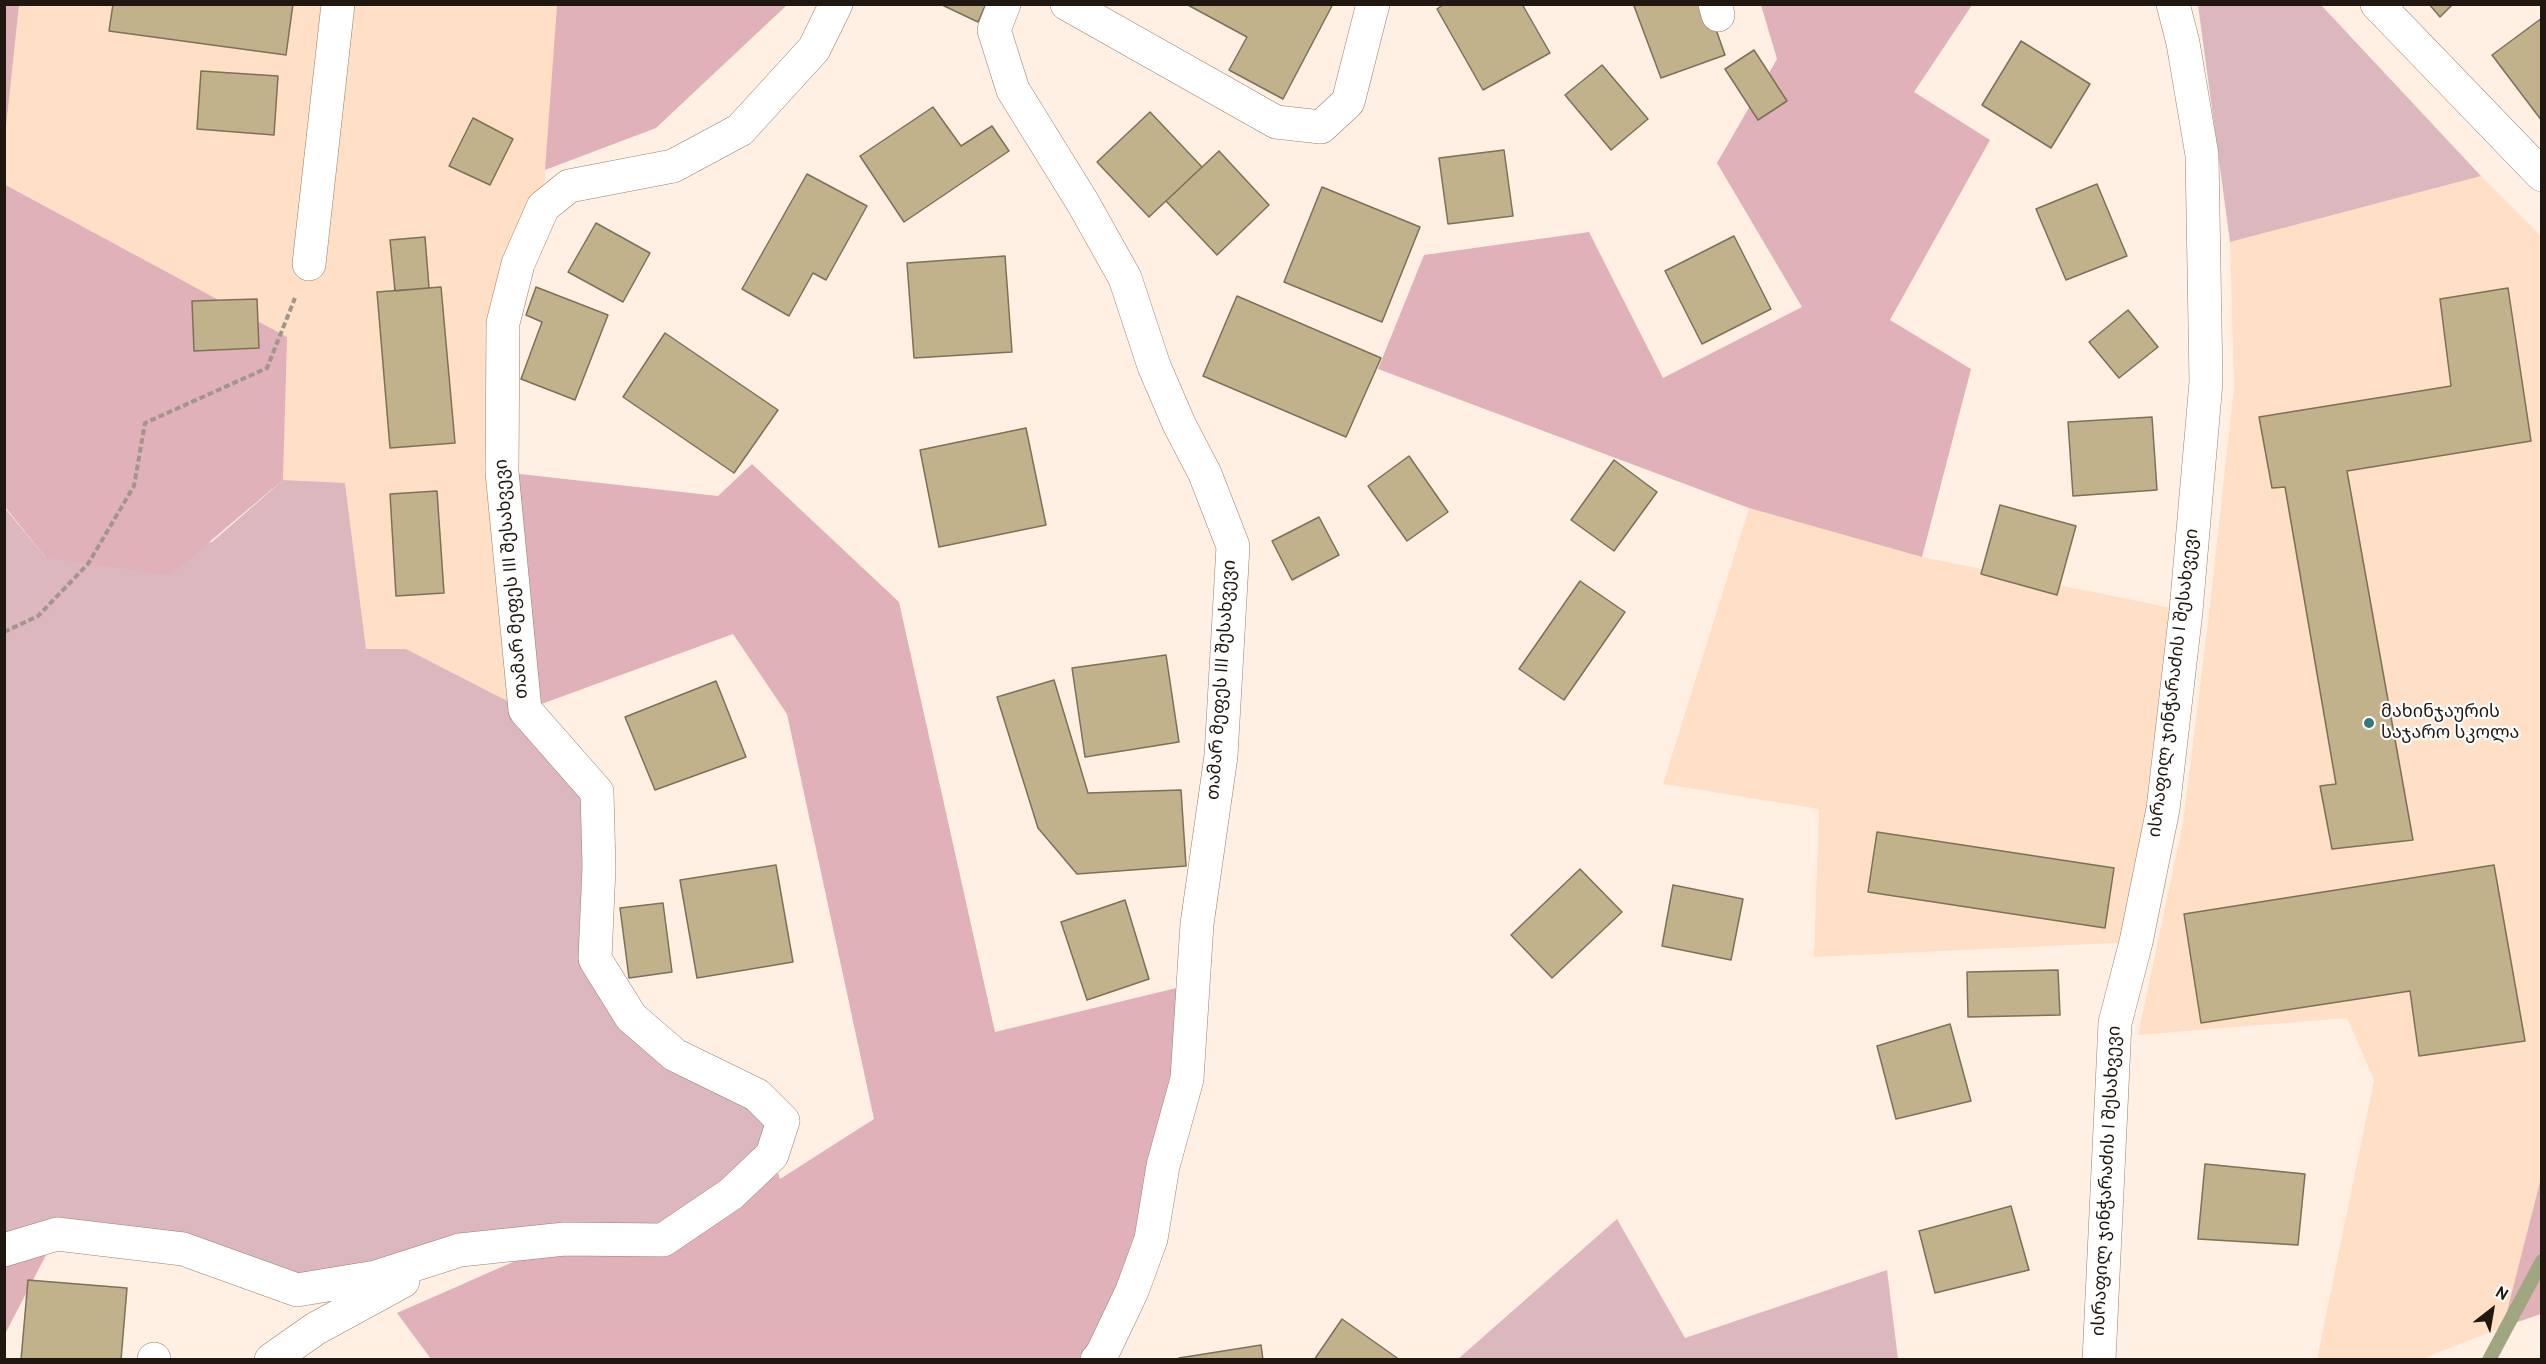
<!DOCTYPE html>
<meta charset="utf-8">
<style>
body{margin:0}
#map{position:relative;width:2546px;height:1364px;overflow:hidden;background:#fff0e3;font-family:Overpass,sans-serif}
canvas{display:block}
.frame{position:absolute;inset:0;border:6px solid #201710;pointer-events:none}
.north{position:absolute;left:2462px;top:1280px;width:60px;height:60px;-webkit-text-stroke:4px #fff;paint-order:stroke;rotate:31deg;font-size:16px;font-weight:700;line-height:24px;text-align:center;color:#201710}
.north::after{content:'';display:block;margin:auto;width:21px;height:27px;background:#201710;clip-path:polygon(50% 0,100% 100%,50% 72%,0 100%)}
</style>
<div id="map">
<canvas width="2546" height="1364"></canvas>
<div class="frame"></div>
<div class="north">N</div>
</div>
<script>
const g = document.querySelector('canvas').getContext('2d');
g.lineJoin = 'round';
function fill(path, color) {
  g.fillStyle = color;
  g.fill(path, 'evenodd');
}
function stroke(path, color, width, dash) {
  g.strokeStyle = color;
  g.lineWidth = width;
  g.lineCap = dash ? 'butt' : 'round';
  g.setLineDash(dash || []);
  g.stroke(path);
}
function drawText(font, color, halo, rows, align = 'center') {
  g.font = font + ' Overpass,"Noto Sans Georgian",sans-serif';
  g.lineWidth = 4.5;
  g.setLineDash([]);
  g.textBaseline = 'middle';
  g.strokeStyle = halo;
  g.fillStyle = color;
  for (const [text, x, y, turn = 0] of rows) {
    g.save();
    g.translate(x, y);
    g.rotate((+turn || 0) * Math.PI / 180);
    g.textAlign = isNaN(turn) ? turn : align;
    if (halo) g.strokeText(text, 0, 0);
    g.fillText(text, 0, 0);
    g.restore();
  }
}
const built = new Path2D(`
 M19,5H557L543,207L503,323L525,710L406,649H366L345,484L283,480L286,337L5,184V137Z
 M2481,176L2542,237V1178L2503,1327L2422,1359H2317L2374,1080L2347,1018L2138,1035L2183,823L2208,623L2234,387L2230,242Z
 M1749,508L1922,557L2186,611L2136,942L1814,957L1819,809L1663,784Z`);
const green = new Path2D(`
 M2198,5H2321L2481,176L2230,242Z
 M283,480L345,483L366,649H406L525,710L597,792L595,959L631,1017L783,1121L663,1240L565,1239L297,1290L183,1249L5,1250L4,507L46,558L212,542Z
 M1617,1219L1685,1338L1887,1270L1898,1359H1458Z`);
const forest = new Path2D(`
 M5,4L19,5L5,137L4,5Z
 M557,5V4L787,5L656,128L545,170Z
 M1761,5H1972L1914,92L1990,140L1890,320L1971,369L1922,557L1749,508L1378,369L1424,255L1589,232L1663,378L1802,307L1717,163L1777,59Z
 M4,184L287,337L283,480L170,575L46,558L5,507Z
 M752,464L899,602L995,1032L1193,984L1187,1079L1097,1360L431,1359L397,1313L565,1239L663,1240L772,1155L780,1179L874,1119L787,714L733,634L525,710L502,472L718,496Z
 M2541,1178V1314L2503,1327Z
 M57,1234L5,1334V1250Z`);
const stream = new Path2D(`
 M2489,1360L2542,1261`);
const building = new Path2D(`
 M113,4H293L286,55L109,31Z
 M940,4H986L978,22Z
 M1186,4H1333L1283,99L1229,70L1247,37Z
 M1444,4H1522L1550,53L1483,90L1437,9Z
 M1637,4H1707L1725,55L1661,78L1634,6Z
 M2429,4H2453L2440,17Z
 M2542,18V121L2492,55Z
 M2021,41L2090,84L2051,148L1982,105Z
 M1754,50L1787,101L1758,120L1725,69Z
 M1602,65L1648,119L1611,150L1565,95Z
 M201,71L278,76L274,135L197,129Z
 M933,107L961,146L992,126L1009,151L904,222L860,156Z
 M1150,112L1202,167L1149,217L1097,162Z
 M473,118L513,139L490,185L449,166Z
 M1504,150L1513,216L1448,224L1439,158Z
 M1219,151L1269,205L1217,255L1166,201Z
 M807,174L867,206L826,280L813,273L789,316L742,289Z
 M2097,184L2127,256L2066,280L2036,209Z
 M1322,187L1420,227L1382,322L1284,282Z
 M596,223L650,253L623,302L568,272Z
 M1734,236L1771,309L1702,344L1665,271Z
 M425,237L429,288L395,291L390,240Z
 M1005,256L1012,352L914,358L907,263Z
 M441,287L455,443L390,448L377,292Z
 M536,287L608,315L575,400L521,379L542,322L526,315Z
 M2508,288L2531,441L2347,471L2413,840L2332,849L2320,786L2336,784L2285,487L2272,488L2259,417L2451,386L2440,299Z
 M1237,296L1381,358L1346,437L1203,376Z
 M257,299L259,348L194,351L192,301Z
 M2128,310L2158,347L2119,378L2089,342Z
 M665,333L778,410L734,473L623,397Z
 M2152,417L2157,490L2073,496L2068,422Z
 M1026,428L1046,525L939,547L920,450Z
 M1409,456L1448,512L1407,541L1368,486Z
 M1614,460L1657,492L1614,551L1571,520Z
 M437,491L444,593L396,596L390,494Z
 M2000,505L2076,526L2057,595L1981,574Z
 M1319,517L1339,555L1292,580L1272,541Z
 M1580,581L1625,612L1564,700L1519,669Z
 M1166,655L1179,742L1085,757L1072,668Z
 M1054,680L1088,793L1181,790L1186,866L1077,874L1038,828L997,697Z
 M716,681L746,757L655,790L625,717Z
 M1877,832L2114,868L2105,928L1868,892Z
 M776,865L793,962L697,978L680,880Z
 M2494,865L2525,1041L2419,1056L2410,991L2201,1023L2184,914Z
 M1580,869L1622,912L1552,978L1511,935Z
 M1673,885L1743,899L1731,960L1662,946Z
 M1125,900L1149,979L1087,1000L1061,922Z
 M663,903L672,972L629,978L620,908Z
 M2058,970L2060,1015L1968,1017L1967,972Z
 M1950,1024L1971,1101L1896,1119L1877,1046Z
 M2205,1164L2305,1174L2298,1245L2198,1239Z
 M2011,1206L2029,1270L1935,1293L1919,1231Z
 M28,1280L127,1288L121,1360H21Z
 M1342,1319L1400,1360H1314Z
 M1261,1345L1263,1360H1179V1358Z`);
const path = new Path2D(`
 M4,632L38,616L88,564L134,486L145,423L267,368L295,298`);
const minor = new Path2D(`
 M1004,4L994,30L1013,90L1083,203L1125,278L1154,366L1179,424L1205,474L1233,546L1221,756L1197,924L1187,1079L1163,1166L1151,1239L1132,1291L1102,1354L1097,1360
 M1067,4L1276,122L1321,127L1348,102L1373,4
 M1715,4L1718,15
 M2377,4L2542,175
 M309,264L338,4
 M4,1250L57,1234L183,1249L297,1290L376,1277L460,1250L565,1239L663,1240L731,1194L772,1155L783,1121L757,1095L675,1055L631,1017L595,959L599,867L597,792L525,710L502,472L503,323L518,264L543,207L569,186L673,166L740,130L814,49L836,4
 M154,1359V1360
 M271,1360L315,1329L403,1281
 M2099,1360L2115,1023L2136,942L2163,809L2186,611L2206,382L2202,155L2183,43L2173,4`);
const markers = [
 [2369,723,6,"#317a7d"]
];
const streetNames = [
 ["თამარ მეფეს III შესახვევი",513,579,-95],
 ["თამარ მეფეს III შესახვევი",1223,680,-86],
 ["ისრაფილ ჯინჭარაძის I შესახვევი",2175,683,-83],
 ["ისრაფილ ჯინჭარაძის I შესახვევი",2108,1181,-87]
];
const poiNames = [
 ["მახინჯაურის",2381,713],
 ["საჯარო სკოლა",2381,734]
];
fill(built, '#ffdfc5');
fill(green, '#dcb7bd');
fill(forest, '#e0b1b8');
stroke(stream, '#a0a780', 14);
fill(building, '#c1b28b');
stroke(building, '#7b7158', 1.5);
stroke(minor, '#97806d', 34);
stroke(path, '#a2968b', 4, [6, 3]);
stroke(minor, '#fff', 33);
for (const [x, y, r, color] of markers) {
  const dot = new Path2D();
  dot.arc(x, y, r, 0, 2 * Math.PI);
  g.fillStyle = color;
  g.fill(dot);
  stroke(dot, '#fff', 2);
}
drawText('18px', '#201710', '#fff', streetNames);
drawText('18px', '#201710', '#fff', poiNames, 'left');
</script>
